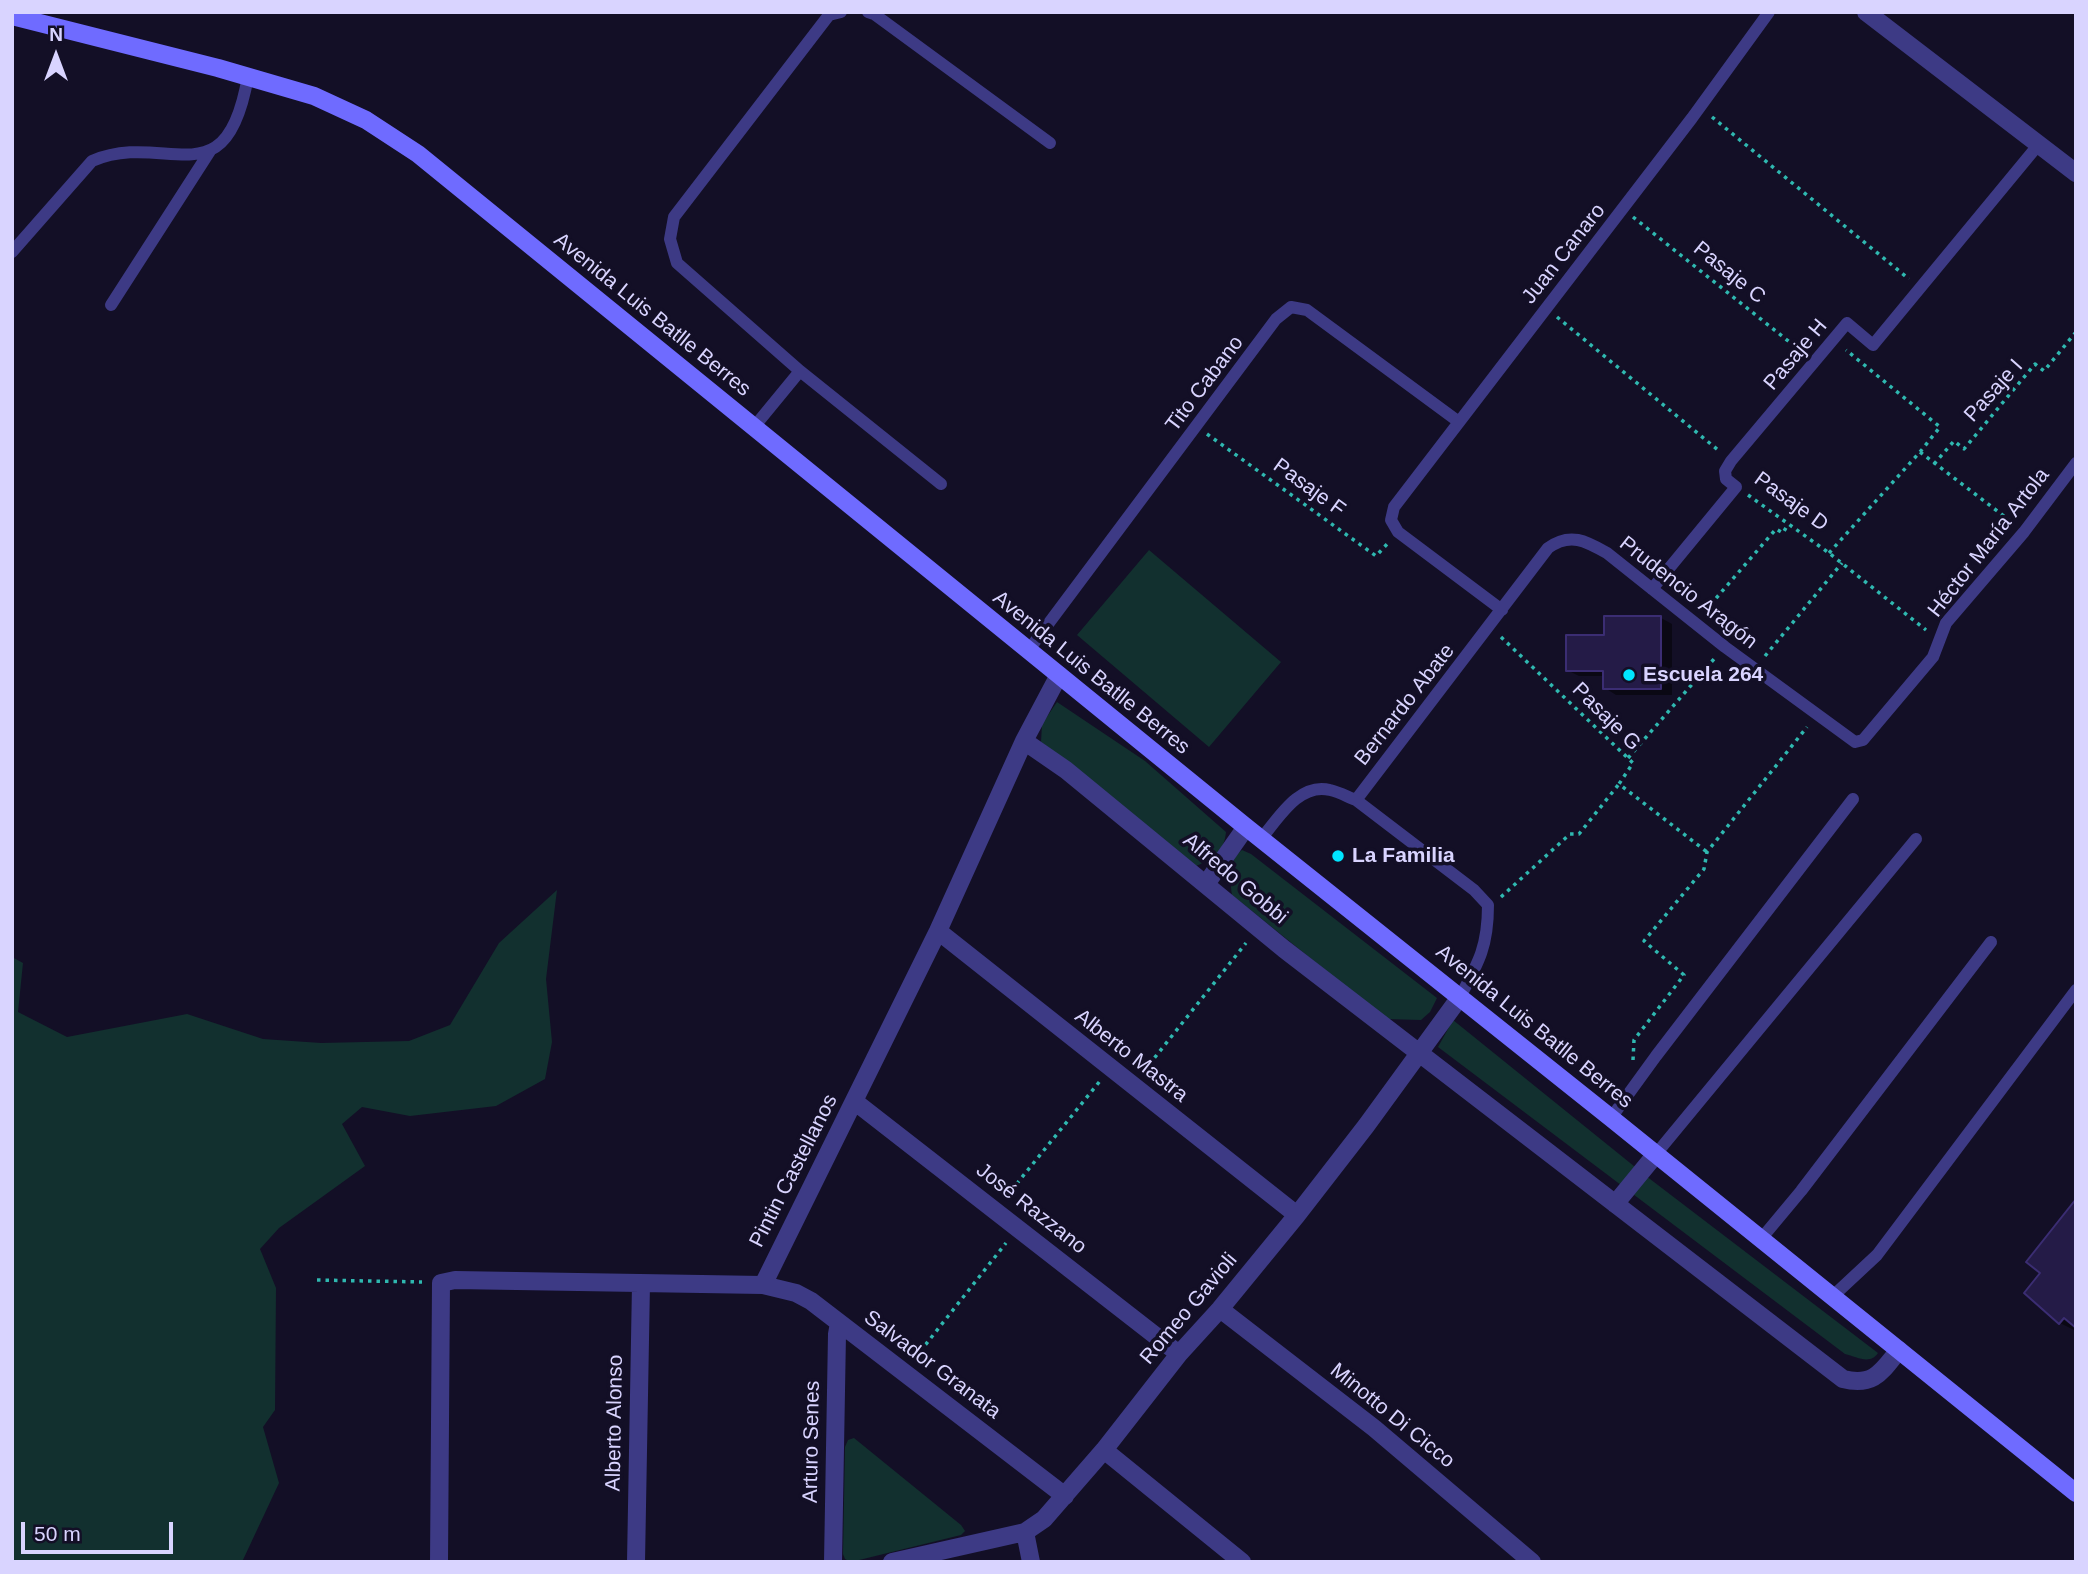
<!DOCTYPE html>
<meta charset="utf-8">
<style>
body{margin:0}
#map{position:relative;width:2088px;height:1574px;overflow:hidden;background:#130f26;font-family:Arial,sans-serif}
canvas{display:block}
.frame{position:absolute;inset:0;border:14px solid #d9d4ff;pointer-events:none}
.north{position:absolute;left:21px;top:21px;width:70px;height:70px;-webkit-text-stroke:5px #130f26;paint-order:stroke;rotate:0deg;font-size:19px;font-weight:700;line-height:28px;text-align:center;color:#d9d4ff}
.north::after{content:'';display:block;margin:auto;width:24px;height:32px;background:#d9d4ff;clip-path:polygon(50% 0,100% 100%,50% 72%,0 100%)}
.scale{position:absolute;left:21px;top:1522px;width:152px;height:32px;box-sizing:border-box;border:4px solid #d9d4ff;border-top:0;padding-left:9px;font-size:21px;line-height:24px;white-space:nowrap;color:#d9d4ff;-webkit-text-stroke:5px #130f26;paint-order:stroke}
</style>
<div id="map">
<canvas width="2088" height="1574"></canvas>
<div class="frame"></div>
<div class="north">N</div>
<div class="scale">50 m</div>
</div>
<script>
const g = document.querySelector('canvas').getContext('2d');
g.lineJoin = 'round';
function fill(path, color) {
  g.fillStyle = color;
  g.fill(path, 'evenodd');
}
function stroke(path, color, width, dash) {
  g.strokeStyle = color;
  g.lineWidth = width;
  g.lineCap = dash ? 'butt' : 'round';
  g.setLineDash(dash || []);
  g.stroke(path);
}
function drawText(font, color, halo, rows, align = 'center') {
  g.font = font + ' Arial,sans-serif';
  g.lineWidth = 7;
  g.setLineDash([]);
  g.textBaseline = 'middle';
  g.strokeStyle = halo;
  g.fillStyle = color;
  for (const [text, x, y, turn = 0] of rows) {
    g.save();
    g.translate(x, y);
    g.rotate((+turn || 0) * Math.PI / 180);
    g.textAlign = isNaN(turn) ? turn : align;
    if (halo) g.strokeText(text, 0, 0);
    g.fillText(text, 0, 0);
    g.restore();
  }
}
const green = new Path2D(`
 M1149,550L1281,662L1209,747L1077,635Z
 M1057,702L1145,761L1226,832C1224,852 1213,859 1196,866L1041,742L1042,724Z
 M1242,850L1251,854L1437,998L1430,1012L1421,1020L1386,1019L1232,895C1230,880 1228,860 1242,850Z
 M557,890L546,979L552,1042L545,1079L496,1106L410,1116L362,1107L342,1124L365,1166L279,1228L260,1249L276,1288L275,1410L263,1427L279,1483L242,1562H12V957L23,963L18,1012L67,1037L187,1014L263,1039L321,1043L409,1041L450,1025L499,943Z
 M1453,1020L1650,1179L1878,1353C1870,1365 1857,1357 1845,1354L1438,1047Z
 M854,1438L961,1525L965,1531L961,1535L851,1562L845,1559L843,1554L845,1447L848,1440Z`);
const shadow = new Path2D(`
 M1661,618L1672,624V695H1616L1605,688V676H1579L1567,670L1606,636Z
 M2076,1202V1331L2060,1323L2027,1292L2042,1273Z`);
const building = new Path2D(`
 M1604,616H1661V689H1603V671H1566V635H1604Z
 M2076,1199V1328L2064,1318L2059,1324L2024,1293L2040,1273L2026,1262Z`);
const path = new Path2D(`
 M1712,117L1909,279
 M1633,217L1802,352
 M1557,317L1718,450
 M1207,434L1376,556L1389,542
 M1920,452L2013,523
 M1934,464L1954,441L1964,449L2035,364L2044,371L2076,332
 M1748,495L1829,553L1926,630
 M1829,553L1920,452L1940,427L1846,350
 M1705,611L1776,529L1783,533L1788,524
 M1501,637L1633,763L1619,784L1707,852
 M1765,656L1842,563
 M1628,758L1714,659
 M1501,897L1570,834H1579L1619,784
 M1633,1060L1634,1040L1684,975L1644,941L1704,869L1707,852L1807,727
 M1144,1071L1246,943
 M1006,1197L1100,1081
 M317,1280L422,1282
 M915,1358L1006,1243`);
const service = new Path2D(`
 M841,12L829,15L674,217L670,239L677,263L800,371L941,484
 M868,12L874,14L1050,143
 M12,252L92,161C167,129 226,204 248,76
 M111,305L210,151
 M754,427L800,371
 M1652,589L1736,487L1726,479L1725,471L1731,461L1847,323L1873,345L2039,144
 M1502,610L1398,532L1391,520L1394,507L1692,118L1769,12
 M1028,651L1276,319L1291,307L1307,310L1459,422
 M1356,800L1474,890L1488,905C1488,946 1479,962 1460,997
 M1261,839C1278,819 1299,782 1330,790C1339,792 1348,797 1356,800L1548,548C1570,532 1586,541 1607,553L1725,647L1855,742L1863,740L1933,657L1946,623L2024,532L2076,463
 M1611,1118L1656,1056L1853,799
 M1656,1154L1916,839
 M1761,1239L1801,1191L1991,942
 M1833,1296L1877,1255L2076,990`);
const minor = new Path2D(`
 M1866,12L2076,173
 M1024,741L1066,770L1284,949L1843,1379C1874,1387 1882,1371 1899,1350
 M1206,884L1246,827
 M938,931L1297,1215
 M854,1101L1179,1354
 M1615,1204L1656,1154
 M763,1285L796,1293L811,1301L1065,1496
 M1220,1309L1374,1428L1532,1562
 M1104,1450L1242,1562
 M1025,1532L1031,1562
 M439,1562L441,1283L455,1280L763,1285L938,931L1024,741L1059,675
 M636,1562L641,1284
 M833,1562L837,1334L839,1323
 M892,1562L1025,1532L1044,1519L1104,1450L1179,1354L1220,1309L1297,1215L1366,1126L1460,997`);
const secondary = new Path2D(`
 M12,16L218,68L314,96L366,120L418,154L1246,827L1611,1118L2076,1493`);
const markers = [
 [1629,675,7,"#00e5ff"],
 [1338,856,7,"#00e5ff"]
];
const streetNames = [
 ["Juan Canaro",1564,254,-52],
 ["Pasaje C",1729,273,39],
 ["Avenida Luis Batlle Berres",652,315,39],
 ["Pasaje H",1796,355,-50],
 ["Tito Cabano",1205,384,-53],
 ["Pasaje I",1994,391,-48],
 ["Pasaje F",1309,488,36],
 ["Pasaje D",1791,502,36],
 ["Héctor María Artola",1989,543,-52],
 ["Prudencio Aragón",1688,593,38],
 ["Avenida Luis Batlle Berres",1091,673,39],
 ["Bernardo Abate",1405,705,-52],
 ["Pasaje G",1606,717,45],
 ["Alfredo Gobbi",1235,879,40],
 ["Avenida Luis Batlle Berres",1534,1027,39],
 ["Alberto Mastra",1131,1056,38],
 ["Pintin Castellanos",794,1171,-63],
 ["José Razzano",1031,1209,38],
 ["Romeo Gavioli",1189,1309,-50],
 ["Salvador Granata",932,1365,37],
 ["Minotto Di Cicco",1392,1416,39],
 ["Alberto Alonso",615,1423,-89],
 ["Arturo Senes",812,1442,-89]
];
const poiNames = [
 ["Escuela 264",1643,675],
 ["La Familia",1352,856]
];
fill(green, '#12302f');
fill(shadow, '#0007');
fill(building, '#241b47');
stroke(building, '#3b2d73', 2);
stroke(path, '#2fb8b0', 3.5, [3.5, 5]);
stroke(service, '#3d3a85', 12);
stroke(minor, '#3d3a85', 18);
stroke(secondary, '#6f6bff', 18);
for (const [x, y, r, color] of markers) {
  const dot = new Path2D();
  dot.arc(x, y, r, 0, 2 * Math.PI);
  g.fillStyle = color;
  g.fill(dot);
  stroke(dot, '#130f26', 2.5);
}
drawText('21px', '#d9d4ff', '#130f26', streetNames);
drawText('bold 21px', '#d9d4ff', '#130f26', poiNames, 'left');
</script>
